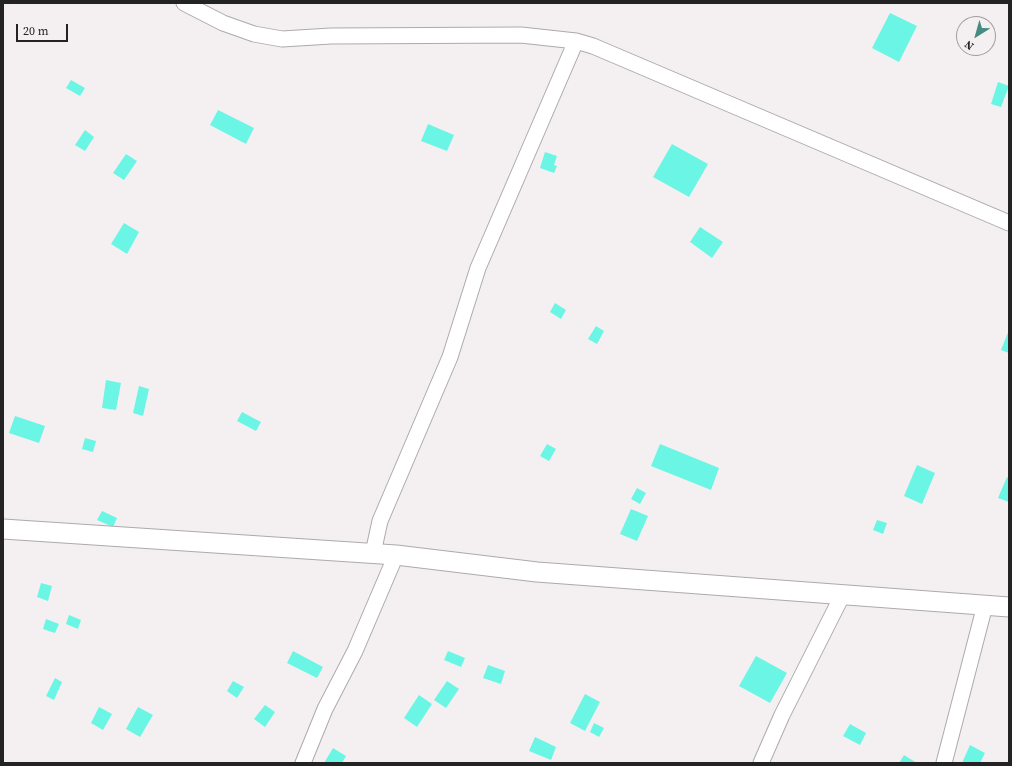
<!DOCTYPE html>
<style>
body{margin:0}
#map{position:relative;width:1012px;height:766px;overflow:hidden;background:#f4f0f2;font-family:"Source Serif 4",serif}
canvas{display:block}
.frame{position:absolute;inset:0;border:4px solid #242323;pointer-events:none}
.north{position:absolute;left:956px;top:16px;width:40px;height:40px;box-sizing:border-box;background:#f4f0f2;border:1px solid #a19e9f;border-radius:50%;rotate:217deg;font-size:11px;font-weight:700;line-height:16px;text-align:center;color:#242323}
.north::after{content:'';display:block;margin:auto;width:14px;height:18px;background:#468c83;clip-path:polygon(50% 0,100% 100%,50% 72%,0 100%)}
.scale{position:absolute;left:16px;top:24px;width:52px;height:18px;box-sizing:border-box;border:2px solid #242323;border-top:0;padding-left:5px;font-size:12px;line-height:14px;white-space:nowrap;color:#242323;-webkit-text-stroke:3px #f4f0f2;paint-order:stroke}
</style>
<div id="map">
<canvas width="1012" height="766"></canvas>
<div class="frame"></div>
<div class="north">N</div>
<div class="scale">20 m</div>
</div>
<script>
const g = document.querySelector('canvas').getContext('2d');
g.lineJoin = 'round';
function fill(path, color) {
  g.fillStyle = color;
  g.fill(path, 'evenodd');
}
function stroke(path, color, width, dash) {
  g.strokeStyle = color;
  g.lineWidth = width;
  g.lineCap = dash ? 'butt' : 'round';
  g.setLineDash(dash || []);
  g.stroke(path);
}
const building = new Path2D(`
 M890,13L917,26L899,62L872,48Z
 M71,80L85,88L80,96L66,88Z
 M998,82L1009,86L1001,107L991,104Z
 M218,110L254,128L246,144L210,125Z
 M428,124L454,135L447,151L421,141Z
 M85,130L94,137L85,151L75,145Z
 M672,144L708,164L689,197L653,177Z
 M545,152L557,156L554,165L557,166L554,173L540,168Z
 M126,154L137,161L124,180L113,173Z
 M124,223L139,232L127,254L111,244Z
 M700,227L723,242L712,258L690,242Z
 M555,303L566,310L561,319L550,312Z
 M596,326L604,331L597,344L588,339Z
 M1009,330V353L1001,350Z
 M106,380L121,383L116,410L102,408Z
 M139,386L149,389L143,416L133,413Z
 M242,412L261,422L256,431L237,421Z
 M15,416L45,426L39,443L9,433Z
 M85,438L96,441L93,452L82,449Z
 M547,444L556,449L549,461L540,456Z
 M660,444L719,468L711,490L651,466Z
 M917,465L935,473L922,504L904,496Z
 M1007,477L1009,478V502L998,498Z
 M637,488L646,493L640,504L631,499Z
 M631,509L648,516L637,541L620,534Z
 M102,511L117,518L113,527L97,520Z
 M877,520L887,523L883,534L873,530Z
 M41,583L52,586L48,601L37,597Z
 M69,615L81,620L78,629L66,624Z
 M46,619L59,624L55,633L43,629Z
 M293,651L323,667L317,678L287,663Z
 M448,651L465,658L461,667L444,660Z
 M756,656L787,673L770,703L739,686Z
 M488,665L505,671L501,684L483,678Z
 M55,678L62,682L54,700L46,696Z
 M233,681L244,687L237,698L227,691Z
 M447,681L459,689L446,708L434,700Z
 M585,694L600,702L585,731L570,723Z
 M419,695L432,704L417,727L404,718Z
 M265,705L275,712L265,727L254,719Z
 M99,707L112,714L103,730L91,723Z
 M138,707L153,715L140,737L126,729Z
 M594,723L604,728L599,737L590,732Z
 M850,724L866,733L860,745L843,736Z
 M535,737L556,747L551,760L529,751Z
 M970,745L985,753L980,763H962Z
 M333,748L346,756L342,763H324Z
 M904,755L917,763H899Z`);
const minor = new Path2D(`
 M184,3L223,23L254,34L282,39L331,36L521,35L576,41L593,46L1009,223
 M373,553L380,521L450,357L478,268L576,41
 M303,763L325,709L355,651L396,555
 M761,763L782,715L843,594
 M944,763L985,605`);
const tertiary = new Path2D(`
 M3,529L396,555L537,572L1009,607`);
fill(building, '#6bf5e4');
stroke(minor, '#adaaac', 17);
stroke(tertiary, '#adaaac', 21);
stroke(minor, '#fff', 15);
stroke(tertiary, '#fff', 19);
</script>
